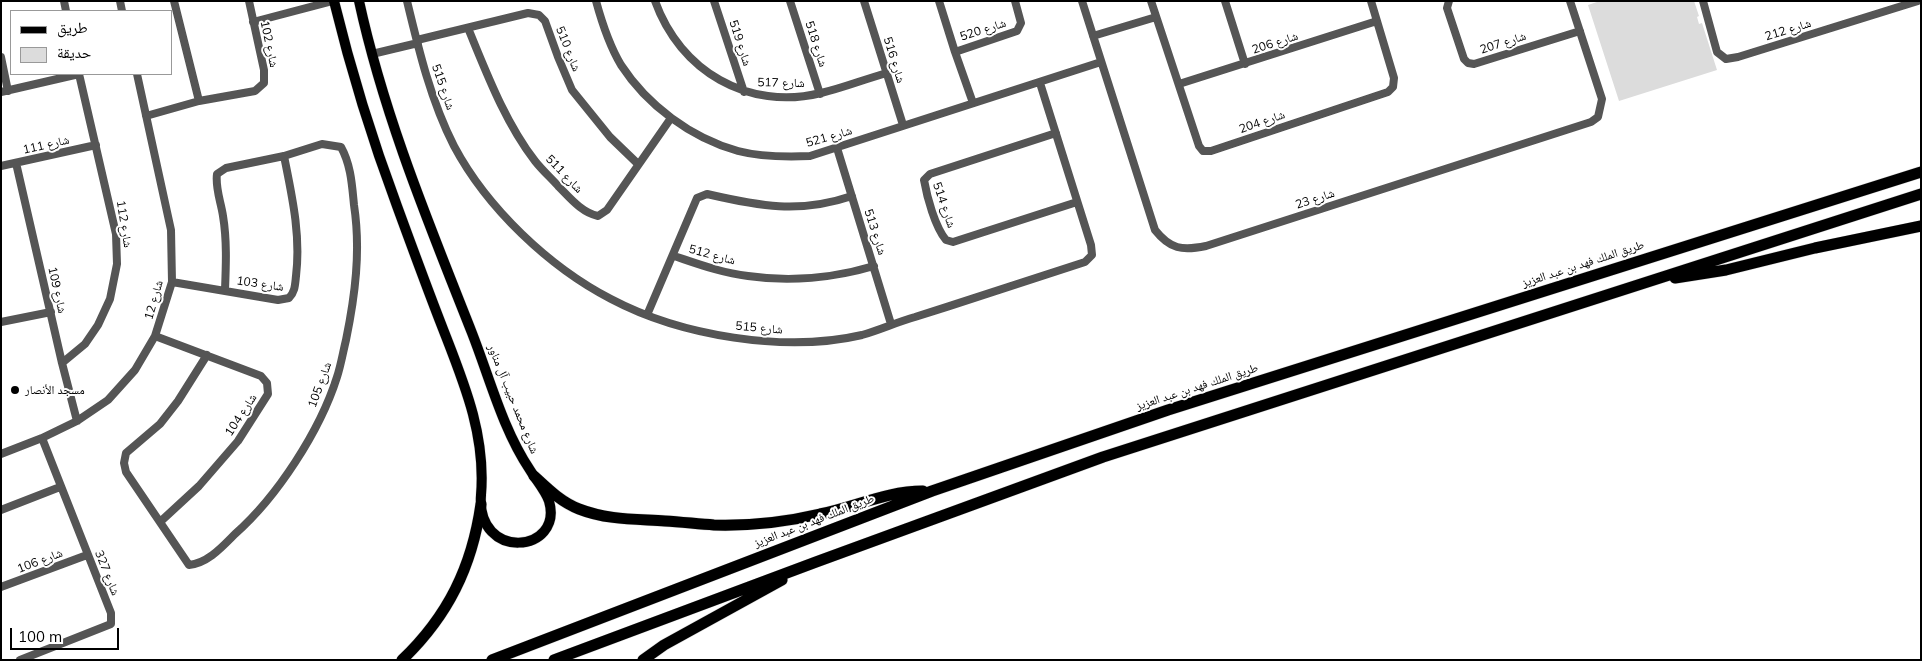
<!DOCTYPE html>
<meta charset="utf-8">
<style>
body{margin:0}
#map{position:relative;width:1922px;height:661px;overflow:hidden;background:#fff;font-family:Mulish,"Noto Naskh Arabic",sans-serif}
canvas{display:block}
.frame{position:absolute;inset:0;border:2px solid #000;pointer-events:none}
.legend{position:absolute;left:10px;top:10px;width:162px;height:65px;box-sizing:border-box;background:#fff;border:1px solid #999;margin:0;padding:6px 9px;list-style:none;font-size:15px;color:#000}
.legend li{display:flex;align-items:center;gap:10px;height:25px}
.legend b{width:25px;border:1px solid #999}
.scale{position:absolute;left:10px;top:628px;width:109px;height:22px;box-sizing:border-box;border:2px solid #000;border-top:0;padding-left:6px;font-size:15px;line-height:18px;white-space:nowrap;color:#000;-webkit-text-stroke:4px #fff;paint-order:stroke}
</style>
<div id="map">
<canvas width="1922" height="661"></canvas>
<div class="frame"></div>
<ul class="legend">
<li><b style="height:6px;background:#000"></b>طريق</li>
<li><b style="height:14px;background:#dcdcdc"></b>حديقة</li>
</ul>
<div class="scale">100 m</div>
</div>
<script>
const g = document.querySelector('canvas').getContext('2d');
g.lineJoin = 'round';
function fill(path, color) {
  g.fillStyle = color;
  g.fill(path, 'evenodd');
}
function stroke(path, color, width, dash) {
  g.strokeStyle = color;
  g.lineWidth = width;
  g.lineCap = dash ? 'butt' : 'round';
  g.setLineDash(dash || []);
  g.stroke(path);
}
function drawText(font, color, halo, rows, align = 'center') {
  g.font = font + ' Mulish,"Noto Naskh Arabic",sans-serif';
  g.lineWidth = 4;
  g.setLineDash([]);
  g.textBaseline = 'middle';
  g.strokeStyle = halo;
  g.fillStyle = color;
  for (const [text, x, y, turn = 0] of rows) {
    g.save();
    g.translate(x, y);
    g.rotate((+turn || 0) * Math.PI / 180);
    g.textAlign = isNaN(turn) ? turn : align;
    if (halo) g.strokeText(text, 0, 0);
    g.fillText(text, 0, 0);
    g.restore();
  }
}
const green = new Path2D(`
 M1600,1H1694L1699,16L1697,17L1699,24L1702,23L1717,70L1619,101L1588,5Z`);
const minor = new Path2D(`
 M64,1L66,11
 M120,1L122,11
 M174,1L199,101
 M407,1C419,51 431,101 454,146C487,208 549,267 611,299C681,336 785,353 862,335C880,330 897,322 915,317C972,299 1029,280 1085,262L1092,255L1091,245L1040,83
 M596,1C602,23 609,45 621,65C647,105 691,138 738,151C761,157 786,157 810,156L1101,62
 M655,1C680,71 748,111 821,93C843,88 865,79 887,73
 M714,1L744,92
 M790,1L820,94
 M864,1L903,125
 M939,1L955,52
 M1082,1L1155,230C1170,249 1182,251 1206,246L1591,122L1598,117L1602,99L1570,1
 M1151,1L1199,146L1203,151H1211L1388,92L1393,87L1394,78L1371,1
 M1225,1L1245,64
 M1449,1L1447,8L1464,59L1468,63L1474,64L1580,31
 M1703,1L1717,52L1726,59L1738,57L1918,1
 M253,22L333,1
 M468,28C487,74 505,122 535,161C542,170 551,178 559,187C570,198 582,213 598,216L607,210L671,118
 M1093,36L1156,17
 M417,40L528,13L539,15L545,21L558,57L572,90L610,137L638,164
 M372,54L418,43
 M1,57L8,91
 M1179,84L1377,21
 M1,92L79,74
 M973,103L955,52L1017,31L1021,23L1015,1
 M146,116L199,101L255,91L264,83V70L249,1
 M1056,133L930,174L924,180C927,197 935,227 946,240L953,242L1077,202
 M837,148L891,324
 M16,163L62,363L77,421
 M1,166L96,145
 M674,256C698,264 722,273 748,276C789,282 834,278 874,266
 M172,282L278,300L289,298C295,292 295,285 296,276C301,235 292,196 284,156
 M647,315L697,198L707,194C759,206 799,214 852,196
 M1,322L51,312
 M155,336L261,376L267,383L268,394L238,441L199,486L160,522
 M207,355L178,401L160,424L126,453L124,463L126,472L189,565C208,563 222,547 235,534C277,497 320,431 337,377C341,365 343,352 346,340C355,296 361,251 354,205C352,185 351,165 341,147L322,144L284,156L226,168L217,174C215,188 221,202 223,216C227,240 226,265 225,290
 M62,363L85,344L98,325L110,299L117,264L116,234L79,74
 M1,454L42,438L77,421L108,400L135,370L155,336L172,282L171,230L137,74
 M1,510L60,487
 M1,587L87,555
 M20,660L111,624V613L42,438`);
const major = new Path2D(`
 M334,1C351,71 372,139 397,206C412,247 427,288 443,329C464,383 486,435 481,495C476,562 564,553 549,501C545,490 536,480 530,470C503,430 490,379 472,333C429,224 384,116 359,1`);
const highway = new Path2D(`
 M1675,278L1726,270L1815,248L1921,226
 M534,476C548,489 561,502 579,509C607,520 636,519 665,521C682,522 698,524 714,525C749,526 786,522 820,514C855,507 887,491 923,491
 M402,660C448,616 472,567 481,504
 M492,660L932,491L1168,410L1921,172
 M554,660L816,562L1103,457L1921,194
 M643,660L664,645L782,580`);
const markers = [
 [15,390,5,"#000"]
];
const streetNames = [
 ["شارع 520",983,30,-18],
 ["شارع 212",1788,30,-17],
 ["شارع 519",740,43,72],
 ["شارع 206",1275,43,-18],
 ["شارع 207",1503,43,-18],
 ["شارع 102",269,44,78],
 ["شارع 518",816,44,72],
 ["شارع 510",568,49,68],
 ["شارع 516",894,60,73],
 ["شارع 517",781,83,1],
 ["شارع 515",443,87,71],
 ["شارع 204",1262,122,-19],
 ["شارع 521",829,137,-16],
 ["شارع 111",46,145,-13],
 ["شارع 511",564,174,46],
 ["شارع 23",1315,199,-18],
 ["شارع 514",944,205,71],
 ["شارع 112",124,224,81],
 ["شارع 513",875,232,72],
 ["شارع 512",712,255,15],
 ["طريق الملك فهد بن عبد العزيز",1583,264,-18],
 ["شارع 103",260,284,8],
 ["شارع 109",57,290,77],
 ["شارع 12",154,300,-74],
 ["شارع 515",759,328,5],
 ["شارع 105",320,385,-70],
 ["طريق الملك فهد بن عبد العزيز",1197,387,-18],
 ["شارع محمد حبيب آل مناور",513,399,68],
 ["شارع 104",241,415,-57],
 ["طريق الملك فهد بن عبد العزيز",814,521,-21],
 ["شارع 106",40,561,-21],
 ["شارع 327",107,573,68]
];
const poiNames = [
 ["مسجد الأنصار",25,390]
];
fill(green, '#dcdcdc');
stroke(major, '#dbdbdb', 11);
stroke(highway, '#dbdbdb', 12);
stroke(minor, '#555', 8);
stroke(major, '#000', 10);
stroke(highway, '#000', 11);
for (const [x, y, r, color] of markers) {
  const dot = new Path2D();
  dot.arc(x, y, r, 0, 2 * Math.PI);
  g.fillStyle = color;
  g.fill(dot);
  stroke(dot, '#fff', 2);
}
drawText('12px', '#000', '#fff', streetNames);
drawText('12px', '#000', '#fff', poiNames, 'left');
</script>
